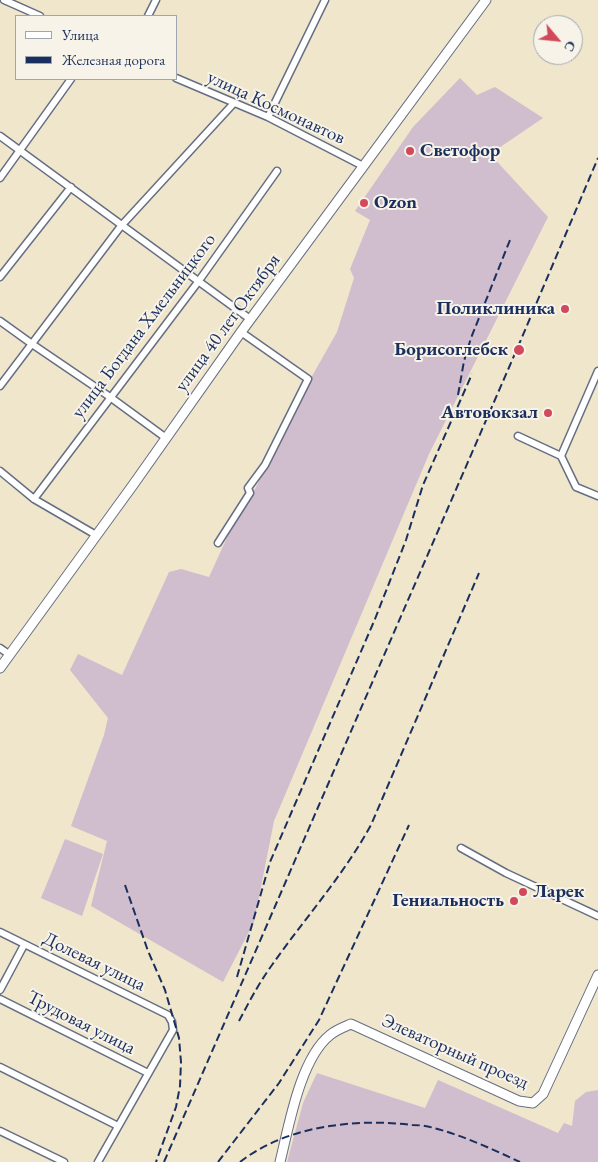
<!DOCTYPE html>
<meta charset="utf-8">
<style>
body{margin:0}
#map{position:relative;width:598px;height:1162px;overflow:hidden;background:#efe6cc;font-family:"EB Garamond",serif}
canvas{display:block}
.legend{position:absolute;left:15px;top:15px;width:162px;height:65px;box-sizing:border-box;background:#f7f3e8;border:1px solid #9fa5b1;margin:0;padding:6px 9px;list-style:none;font-size:15px;color:#1b2f5e}
.legend li{display:flex;align-items:center;gap:10px;height:25px}
.legend b{width:25px;border:1px solid #9fa5b1}
.north{position:absolute;left:533px;top:15px;width:50px;height:50px;box-sizing:border-box;background:#f7f3e8;border:1px solid #9fa5b1;border-radius:50%;rotate:118deg;font-size:14px;font-weight:700;line-height:20px;text-align:center;color:#1b2f5e}
.north::after{content:'';display:block;margin:auto;width:18px;height:22px;background:#d1495b;clip-path:polygon(50% 0,100% 100%,50% 72%,0 100%)}
</style>
<div id="map">
<canvas width="598" height="1162"></canvas>
<ul class="legend">
<li><b style="height:6px;background:#fff"></b>Улица</li>
<li><b style="height:6px;background:#1b2f5e"></b>Железная дорога</li>
</ul>
<div class="north">С</div>
</div>
<script>
const g = document.querySelector('canvas').getContext('2d');
g.lineJoin = 'round';
function fill(path, color) {
  g.fillStyle = color;
  g.fill(path, 'evenodd');
}
function stroke(path, color, width, dash) {
  g.strokeStyle = color;
  g.lineWidth = width;
  g.lineCap = dash ? 'butt' : 'round';
  g.setLineDash(dash || []);
  g.stroke(path);
}
function drawText(font, color, halo, rows, align = 'center') {
  g.font = font + ' "EB Garamond",serif';
  g.lineWidth = 4;
  g.setLineDash([]);
  g.textBaseline = 'middle';
  g.strokeStyle = halo;
  g.fillStyle = color;
  for (const [text, x, y, turn = 0] of rows) {
    g.save();
    g.translate(x, y);
    g.rotate((+turn || 0) * Math.PI / 180);
    g.textAlign = isNaN(turn) ? turn : align;
    if (halo) g.strokeText(text, 0, 0);
    g.fillText(text, 0, 0);
    g.restore();
  }
}
const industrial = new Path2D(`
 M460,78L477,95L495,87L543,118L490,154L548,217L429,454L274,821L254,922L223,982L91,906L107,841L71,826L104,735L108,718L70,670L78,654L122,675L169,572L181,569L209,577L230,531L255,489L311,378L337,332L354,278L350,269L370,220L355,211L413,127Z
 M65,839L103,854L82,916L41,898Z
 M317,1073L425,1108L438,1080L558,1133L564,1123L572,1126L575,1101L586,1092L598,1090V1162H287L303,1103Z`);
const street = new Path2D(`
 M4,0L40,16
 M148,16L156,0
 M176,78L268,117L363,166
 M268,117L325,0
 M0,136L250,319
 M0,178L71,79
 M0,277L71,187
 M0,321L32,344L110,397L166,438
 M0,386L121,226L234,103
 M518,436L561,456L576,487L598,496
 M561,456L598,371
 M0,471L34,499L96,535
 M34,499L198,282L277,171
 M218,543L250,493L248,488L265,465L308,379L241,332
 M0,648L10,655
 M461,848L506,873L598,916
 M0,932L168,1015L172,1022L173,1030L98,1162
 M0,990L24,945
 M0,999L148,1073
 M0,1067L118,1126
 M0,1131L64,1162`);
const secondary = new Path2D(`
 M0,668L133,485L241,332L486,0
 M280,1162C289,1126 300,1059 330,1035C336,1030 344,1027 351,1024L519,1101L533,1103L543,1094L598,975`);
const rail = new Path2D(`
 M458,395L464,361L471,338L510,240
 M125,885L148,951L165,990L179,1038L181,1062L180,1086L176,1107L156,1162
 M237,977L270,862L375,619L406,540L423,485L472,374
 M239,1021C249,1002 259,983 272,965C305,918 343,876 371,825L479,573
 M164,1162L517,349L598,158
 M218,1162L279,1083L319,1020L409,825
 M240,1162C286,1126 355,1118 412,1125C419,1125 427,1126 434,1128C464,1136 492,1149 520,1162`);
const markers = [
 [410,151,5,"#d1495b"],
 [364,203,5,"#d1495b"],
 [565,309,5,"#d1495b"],
 [519,350,6,"#d1495b"],
 [548,413,5,"#d1495b"],
 [523,892,5,"#d1495b"],
 [514,901,5,"#d1495b"]
];
const streetNames = [
 ["улица Космонавтов",276,108,25],
 ["улица 40 лет Октября",228,323,-54],
 ["улица Богдана Хмельницкого",144,326,-53],
 ["Долевая улица",94,962,26],
 ["Трудовая улица",81,1023,27],
 ["Элеваторный проезд",455,1052,24]
];
const poiNames = [
 ["Светофор",420,151,"left"],
 ["Ozon",374,203,"left"],
 ["Поликлиника",555,309],
 ["Борисоглебск",508,350],
 ["Автовокзал",538,413],
 ["Ларек",533,892,"left"],
 ["Гениальность",504,901]
];
fill(industrial, '#d0bdcd');
stroke(street, '#656f84', 9);
stroke(secondary, '#656f84', 11);
stroke(street, '#fff', 6);
stroke(secondary, '#fff', 9);
stroke(rail, '#1b2f5e', 2, [8, 4]);
for (const [x, y, r, color] of markers) {
  const dot = new Path2D();
  dot.arc(x, y, r, 0, 2 * Math.PI);
  g.fillStyle = color;
  g.fill(dot);
  stroke(dot, '#f7f3e8', 2);
}
drawText('19px', '#1b2f5e', '#f7f3e8', streetNames);
drawText('bold 19px', '#1b2f5e', '#f7f3e8', poiNames, 'right');
</script>
